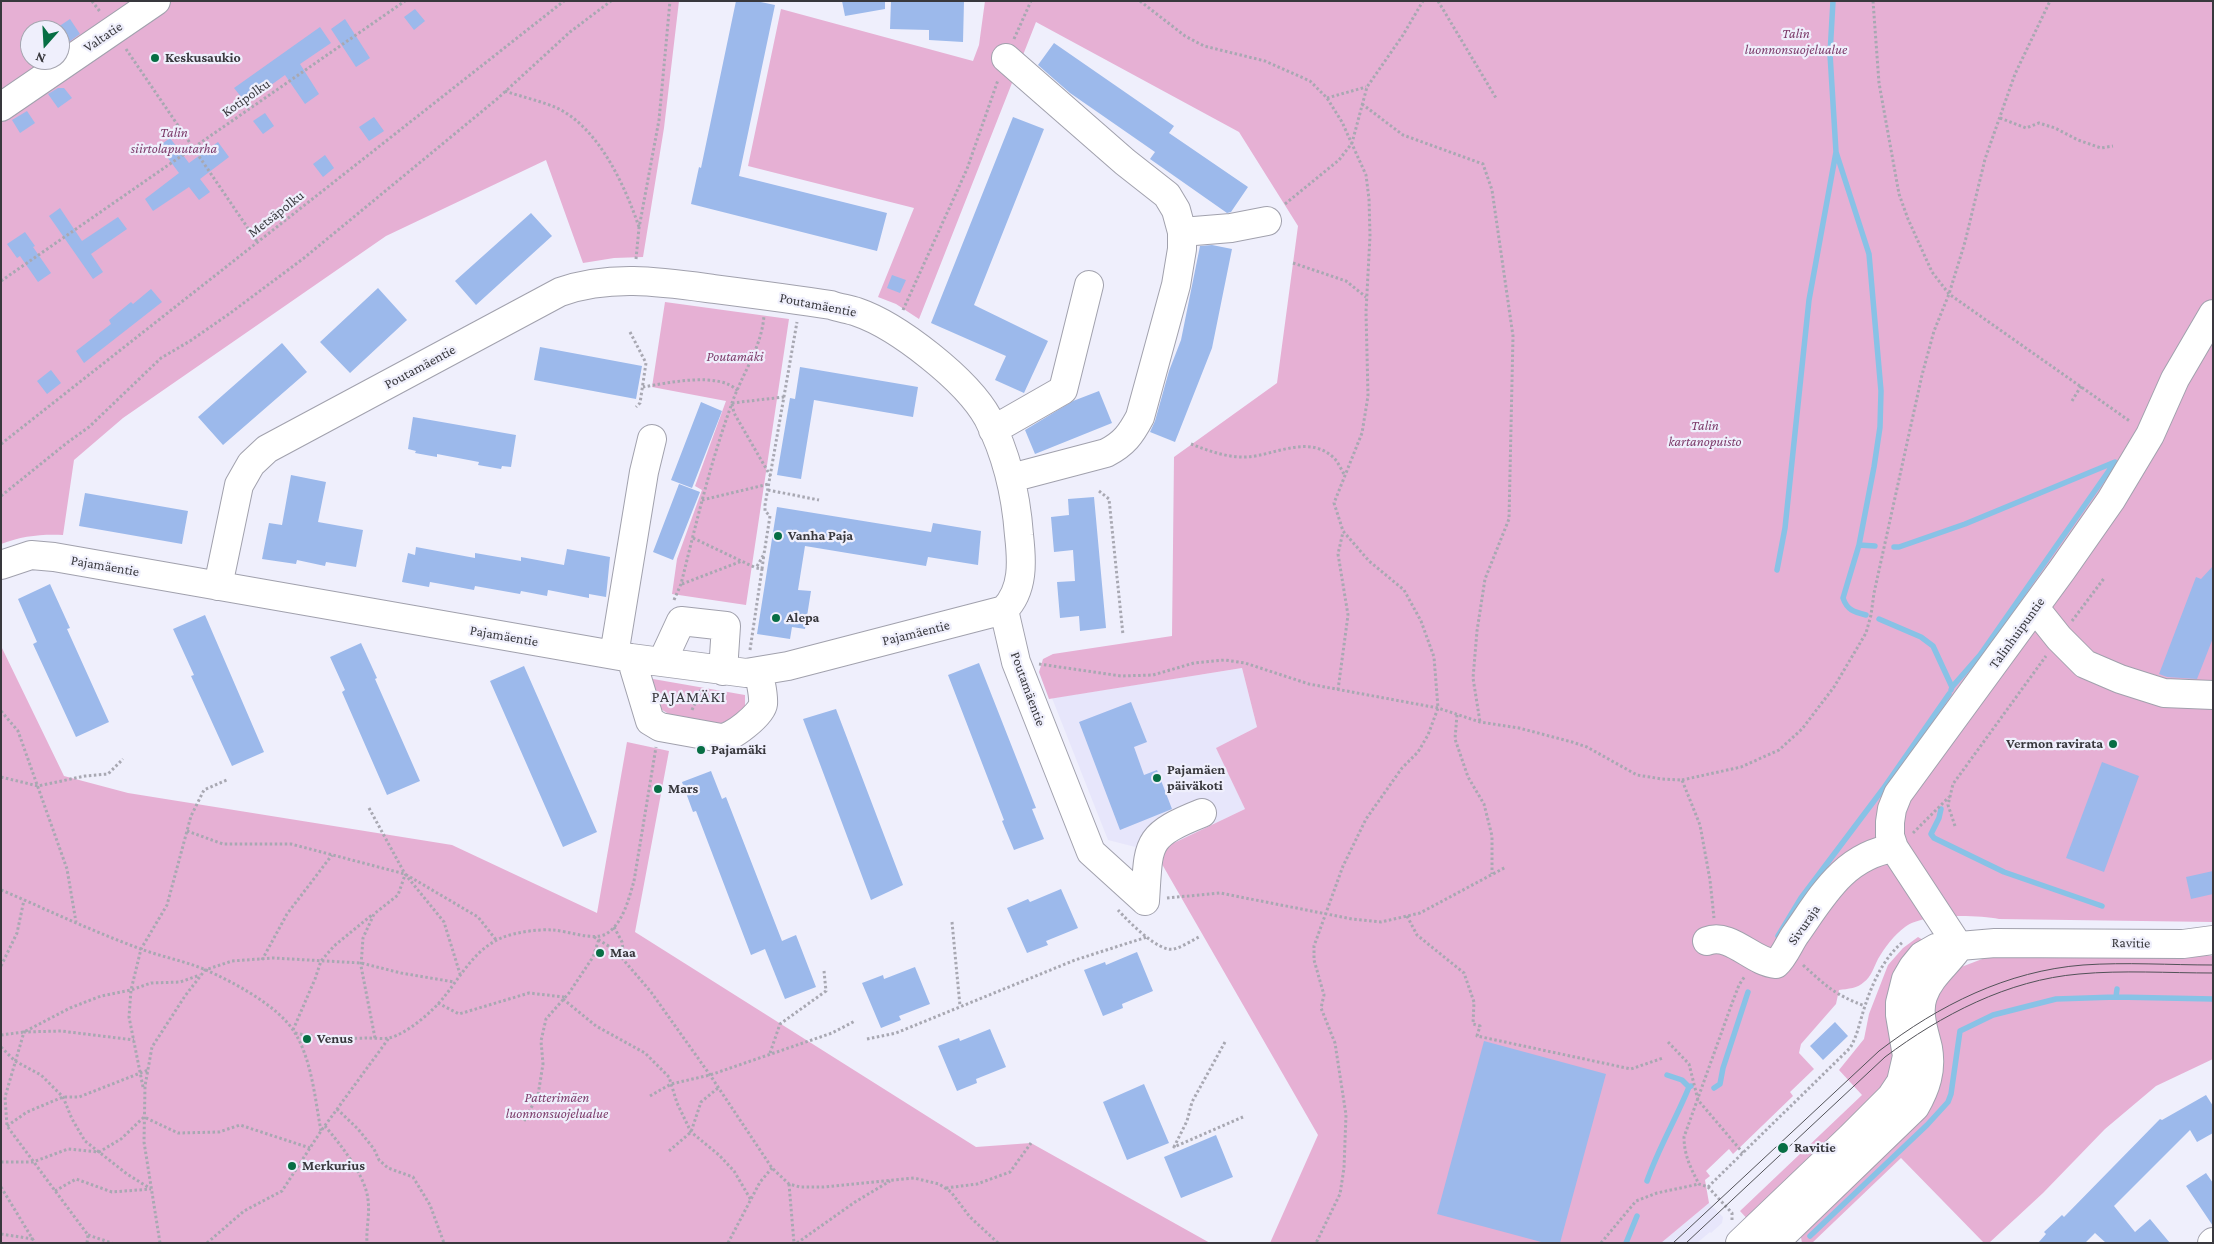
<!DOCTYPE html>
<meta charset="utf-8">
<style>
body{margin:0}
#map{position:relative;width:2214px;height:1244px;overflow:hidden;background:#efeffc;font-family:"Crimson Pro",serif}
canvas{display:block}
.frame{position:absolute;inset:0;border:2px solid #38383d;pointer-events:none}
.north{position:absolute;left:20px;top:20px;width:50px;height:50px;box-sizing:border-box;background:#efeffc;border:1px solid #a6a6b0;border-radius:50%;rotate:199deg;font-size:14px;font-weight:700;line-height:20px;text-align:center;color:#38383d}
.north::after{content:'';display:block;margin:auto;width:18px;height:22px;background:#076e44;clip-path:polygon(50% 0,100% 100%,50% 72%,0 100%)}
</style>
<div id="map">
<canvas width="2214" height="1244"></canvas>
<div class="frame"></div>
<div class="north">N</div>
</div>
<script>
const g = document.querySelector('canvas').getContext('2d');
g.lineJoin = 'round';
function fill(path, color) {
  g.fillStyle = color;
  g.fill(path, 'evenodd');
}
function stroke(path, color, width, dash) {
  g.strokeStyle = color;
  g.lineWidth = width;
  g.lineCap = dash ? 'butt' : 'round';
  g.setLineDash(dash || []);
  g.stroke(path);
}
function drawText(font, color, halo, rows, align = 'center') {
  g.font = font + ' "Crimson Pro",serif';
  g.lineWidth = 4.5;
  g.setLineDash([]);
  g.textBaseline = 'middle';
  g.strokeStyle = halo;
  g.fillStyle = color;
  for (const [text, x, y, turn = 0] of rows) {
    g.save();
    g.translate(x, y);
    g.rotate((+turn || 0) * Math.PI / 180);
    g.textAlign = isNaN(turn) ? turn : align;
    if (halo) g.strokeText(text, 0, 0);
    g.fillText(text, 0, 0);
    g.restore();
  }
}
const built = new Path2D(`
 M1242,668L1257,727L1217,748L1245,809L1155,852L1108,840L1052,698Z
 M1709,1203L1723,1217L1722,1223L1711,1233L1710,1232L1697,1243H1661Z`);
const green = new Path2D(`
 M1,1H679L664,128L643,257L614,258L583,263L546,160L386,236L123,418L74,460L63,535C41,534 22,536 1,544ZM30,30H60V60H30Z
 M985,1H2213V922L1999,919C1976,915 1924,913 1905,927C1894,935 1885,947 1878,959C1874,967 1871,977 1864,982C1858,988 1848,989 1839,990L1836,1004L1801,1044L1799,1053L1814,1069L1790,1092L1793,1096L1733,1154L1729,1149L1706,1171L1710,1176L1705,1180L1709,1203L1661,1243H1270L1318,1135L1155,852L1245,809L1216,748L1257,727L1242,668L1049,699L1039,672L1043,659L1053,654L1172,636L1174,457L1277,383L1298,226L1239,132L1036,22L919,319L896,304L878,297L914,208L748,166L781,9L973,61L979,45Z
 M665,302L789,319L746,605L672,594L677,559L702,490L695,486L726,401L652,387Z
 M1,646L64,776L128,793L452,845L597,913L627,742L669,751L635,932L976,1147L1031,1143L1210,1243H1Z
 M653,679L745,695V707L733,719L715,725L672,716L659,708L651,686Z
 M1918,937L1923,940L1893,1044L1892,1056L1895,1057L1889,1081L1751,1223L1740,1211L1862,1095L1839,1070L1864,1039L1869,1014L1888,965L1903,948Z
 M2196,954L2213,956V1059L2156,1086L2105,1129L2043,1193L1989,1243H1984L1901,1158L1812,1243H1802L1800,1232L1929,1008L1956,969L1990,956Z`);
const stream = new Path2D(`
 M1833,1L1830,54L1836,152L1869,254L1881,391L1880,427L1874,467L1859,545L1843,598C1847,610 1854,612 1866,615
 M1859,545L1875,546
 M1894,547H1899L1965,524L2115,462L1980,655L1952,687
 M1777,570L1785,528L1809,300L1836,152
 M1879,619L1921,637L1933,646L1952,687L1951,690
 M1941,809L1939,818L1931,834L1934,838L2004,872L2102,906
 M1778,936L1801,898L1883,789L1949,694
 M2116,997L2117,989
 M1667,1075L1682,1080L1689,1087
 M1714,1088L1720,1084L1723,1068L1748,992
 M1647,1181C1658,1149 1676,1119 1689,1087L1691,1086
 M1810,1236L1927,1125L1948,1102L1951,1094L1960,1031L1993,1015L2056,999L2116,997L2213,999
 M1626,1243L1637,1216`);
const building = new Path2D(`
 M736,1H756L775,5L739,176L887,213L877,251L691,204L699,167L701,168Z
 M842,1H885V9L845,16Z
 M891,1H964L963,42L929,40V30L890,29Z
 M415,9L425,21L414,30L404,17Z
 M70,19L80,34L66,44L60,36V30L55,29Z
 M345,19L370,58L356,67L331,29Z
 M320,27L331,43L300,64L319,94L305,104L285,75L246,103L234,88Z
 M1054,43L1174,126L1169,133L1248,187L1231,212L1227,213L1150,159L1155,152L1070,93L1038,65Z
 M58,88H64L72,98L58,108L48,94Z
 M27,111L35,123L20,133L12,120Z
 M265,113L274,126L263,134L253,121Z
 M374,117L384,131L369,141L359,127Z
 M1013,117L1044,129L974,305L1048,341L1024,393L995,380L1006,356L931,323Z
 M170,138L189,163L218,142L229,157L200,179L210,192L199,200L189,187L153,211L145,199L179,173L159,146Z
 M325,155L334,168L323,177L313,164Z
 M60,208L82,241L118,217L127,229L91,254L103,272L93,279L49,216Z
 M531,213L552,236L476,305L455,281Z
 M25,232L35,246L33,247L51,273L38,282L20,256L17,258L7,244Z
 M1212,245L1232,249L1212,348L1175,442L1150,432L1155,421L1169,371L1181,340L1200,246Z
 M892,275L906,280L900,293L887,288Z
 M378,288L407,320L350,373L320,342Z
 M151,289L162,302L84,363L76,351L111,324L109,320L131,302L133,304Z
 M282,343L307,372L223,445L198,417Z
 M540,347L642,366L636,399L534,380Z
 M800,367L918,387L913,417L814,400L801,479L777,475L790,398L795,399Z
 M51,370L61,383L47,394L37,381Z
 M1099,391L1112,423L1035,454L1025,430L1073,401Z
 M701,402L722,411L692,488L671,480Z
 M413,417L516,435L511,467L502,466L501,469L478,465L479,462L437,454V457L415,453L416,451L408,449Z
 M291,475L326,482L318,522L363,530L356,567L326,562L325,566L297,560L296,564L262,559L269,523L282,525Z
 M679,484L700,492L673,560L653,552Z
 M85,493L188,511L182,544L79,526Z
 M1094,497L1106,628L1080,631L1079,616L1060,618L1057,582L1075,581L1073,550L1054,552L1051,517L1069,515L1068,499Z
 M777,507L931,532L933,523L981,531L978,565L928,557L926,566L805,546L798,590L811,591L805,629L792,627L790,639L757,634Z
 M416,547L475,558V553L521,561V557L564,565L567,549L610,557L606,597L589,594V598L548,590L547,596L521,591L520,594L475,586L474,590L430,582L429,587L402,582L408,553L415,555Z
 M2213,566V638L2197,679L2167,677L2159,674L2196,577L2201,579Z
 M50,584L70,628L67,629L109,722L76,737L33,644L37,642L18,599Z
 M205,615L264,752L232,766L191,676L194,675L173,629Z
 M361,643L377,678L375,679L420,781L387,795L342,692L345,690L330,657Z
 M979,663L1036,808L1032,809L1044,839L1014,850L1002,821L1004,820L948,675Z
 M524,666L597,832L563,847L490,681Z
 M1131,702L1147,742L1134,747L1144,775L1157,770L1172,809L1120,830L1079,722Z
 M836,709L903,885L871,900L803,719Z
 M2102,762L2139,776L2104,872L2066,858Z
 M711,771L722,799L726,797L782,941L796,935L816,987L785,999L765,949L751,955L696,811L693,812L682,782Z
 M2213,871V894L2191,899L2186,877Z
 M1061,889L1078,928L1046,941L1048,945L1027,953L1007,908L1028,899L1030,902Z
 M1137,952L1153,991L1122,1004L1123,1008L1103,1016L1084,970L1105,962L1106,965Z
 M915,967L930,1004L899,1016L901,1020L881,1028L862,983L883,975L884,979Z
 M1835,1022L1848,1036L1823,1060L1810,1046Z
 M990,1029L1006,1067L976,1079L977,1083L957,1091L938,1046L959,1038L960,1041Z
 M1484,1041L1606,1074L1560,1243H1545L1437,1214Z
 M1144,1084L1169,1143L1127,1160L1103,1102Z
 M2206,1095L2213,1106V1133L2197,1142L2190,1130L2114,1206L2135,1232L2150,1219L2170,1243H2106L2095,1233L2085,1243H2038L2046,1234L2044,1232L2062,1215L2064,1217L2160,1119L2162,1120Z
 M1216,1135L1233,1177L1181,1198L1164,1157Z
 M2206,1173L2213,1183V1226L2186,1186Z`);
const path = new Path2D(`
 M92,1L101,13
 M1140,1L1185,36L1204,46L1265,61L1310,81L1327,98L1342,122L1366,175L1369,199L1370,236L1366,312L1368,396L1362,433L1334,503L1343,531L1369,561L1404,590L1421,621L1434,657L1438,708L1428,735L1418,752L1402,768L1366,819L1343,866L1314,946V960L1324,995L1321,1008L1335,1043L1346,1115L1344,1168L1340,1194L1316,1243
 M1438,1L1496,98
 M1873,1L1879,83L1899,194L1908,219L1932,272L1949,294L2131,422
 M1014,39L1031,1
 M126,49L258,243
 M505,91C522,97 541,101 557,108C599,128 625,186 639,227
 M1327,98L1366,87
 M1362,104L1403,135L1483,164L1492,190L1513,336L1509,519L1485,579L1477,631L1473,678L1480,722
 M2000,118L2026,128L2039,123L2055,128L2078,140L2101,148L2113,146
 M1285,204L1339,160L1352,143L1367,87L1403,35L1423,1
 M636,259L639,228L659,120L670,1
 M1293,263L1346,281L1366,297
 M1,281L405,1
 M903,310L967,169L998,80
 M630,332L646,363L640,403L636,407
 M643,387C668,383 719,371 738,391
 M2072,401L2081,386
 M732,403L784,397
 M732,404L734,413L771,477
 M1,444L564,1
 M1191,444C1209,451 1228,458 1247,457C1275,455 1309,434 1334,458C1338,462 1341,469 1344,474
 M768,490L819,500
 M1099,491L1109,499L1123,635
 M1,496L68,442L89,427L161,358L190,341L229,314L304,258L497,99L570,32L611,1
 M702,500L769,484
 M693,538L756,568
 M762,569L764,554
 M682,584L742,561
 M674,600L681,584C696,524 710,464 731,406C741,375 761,350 764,316
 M2072,621L2105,577
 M750,650L762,569L756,568L764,554L770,516L765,511V505L797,322
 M1039,664L1121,676L1153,675L1194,663L1225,660L1245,663L1309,684L1438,708L1480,722L1519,728L1572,742L1587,747L1637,775L1662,779L1682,780L1700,825L1710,880L1714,918
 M1338,690L1348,615L1338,554L1343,532
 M692,710L702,688
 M1,711L18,731L67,869L76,922
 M1457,715L1455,739L1468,777L1484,804L1492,836V874
 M1,777L38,786L85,776L108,774L123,759
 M1682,780L1741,767L1779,750L1802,729L1834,687L1866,633L1871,615L1874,593L1922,375L1934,331L1949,294L1965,242L1985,159L2015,74L2050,1
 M369,808L405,874L444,922L460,974
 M1955,826L1948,805L1953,784L2046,656
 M187,831L223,844H291L405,874L478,917L497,941
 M1913,833L1949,797
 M1,890C48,910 94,932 141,949C162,957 185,961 206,970C233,982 279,1006 295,1033C312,1061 315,1099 321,1131
 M1167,898L1220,893L1352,919L1381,922L1420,913L1506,867
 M1118,910C1128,921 1159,953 1174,949C1182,947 1191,941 1199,937
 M1407,916L1417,935L1464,973L1474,1002L1473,1024L1480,1026L1477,1036L1631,1069L1663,1058
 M952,922L960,1006
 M614,927L622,942L624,957
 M594,937L615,950L651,992L710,1075L772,1168L789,1184L800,1187H824L914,1178L939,1184L951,1192L970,1217L998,1243
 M262,960L287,914L332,855
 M1803,965C1826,986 1835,995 1865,1006
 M1,966L17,933L24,900
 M563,999L596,1026L645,1053L669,1077L677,1103L691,1132L719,1155L734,1171L751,1200
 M438,1003L459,1014L529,993L564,997
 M293,1030L315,979L321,961L334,946L373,914
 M295,1033C319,1038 342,1039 366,1038C373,1038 382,1039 389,1038C407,1034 433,1011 444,997C461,976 474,950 501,938C516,932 538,929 553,930C569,931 592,941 606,934C623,924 629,898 634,881L656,747
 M1,1035L24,1032L70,1008L101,996L131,990L151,983L180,982L200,975
 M375,1038L361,966L363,938L374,914L398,895L405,875
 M867,1039L896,1033L1075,960L1147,937
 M1225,1042L1192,1102L1187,1121L1174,1147L1243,1117
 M1668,1042L1689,1064L1698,1100L1743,1153
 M1,1047L15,1061L41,1075L63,1097L72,1119L85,1141L127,1174L151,1189
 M770,1053L780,1024L826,991L824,971
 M143,1087L129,1017L131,990L141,949L167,905L191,816L204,790L227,780
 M650,1096L671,1084L710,1075L832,1033L855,1021
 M337,1109L358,1129L374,1149L379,1160L388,1168L413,1177L430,1205L444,1243
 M524,1121L538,1095L543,1064L541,1041L546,1019L569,993L593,957L599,939
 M7,1126L27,1112L63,1097H79L148,1070
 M325,1126C340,1144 366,1176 368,1200C370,1214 366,1229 367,1243
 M669,1151L691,1132L701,1102L718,1088
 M1,1162H33L68,1149L99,1152L121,1139L144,1117L178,1133L219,1132L240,1125L310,1148
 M789,1184L794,1243
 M1,1187L35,1243
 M1708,1187L1850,1048C1858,1035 1860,1020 1865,1006C1872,984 1884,957 1903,942
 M946,1188L977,1184L1010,1172L1031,1143
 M55,1191L76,1179L112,1192L151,1189
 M1732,1220V1213L1708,1187L1699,1184C1691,1169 1684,1155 1684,1137L1731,1006L1739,985L1745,976
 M1,1234L33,1239
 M88,1235L112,1243
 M87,1243L88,1235L7,1126L5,1097L24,1032L61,1031L134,1040
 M160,1243L144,1142L145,1086L152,1047L185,996L205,970L232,961L273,958L361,963L401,973L454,982
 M207,1243L244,1211L282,1191L321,1131L389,1038
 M728,1243L760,1182L772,1168
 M797,1243L855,1202L890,1181
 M1601,1243L1636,1201L1657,1193L1699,1184`);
const minor = new Path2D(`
 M1006,58L1125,162L1167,195L1176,210L1182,232V249L1176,285L1140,417C1131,434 1124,444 1106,453L1011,478
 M1,107L156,1
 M1182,232L1231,228L1267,221
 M993,430L1063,390L1089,285
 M1,565L31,555L54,557L631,658L746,673L788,666L1004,610
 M218,586L239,485L251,464L267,449L560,292C611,274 662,282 714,289C753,294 792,299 831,305C839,308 848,309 857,312C898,326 967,380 988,418C1007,455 1016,494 1019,535C1022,561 1024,590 1004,610
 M2035,608L2059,638L2085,664L2120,679L2164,693L2213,695
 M1004,610L1016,662L1091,852L1145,901
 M614,655L644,472L652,439
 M631,658L650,721L660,727L721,738C731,739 762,714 763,704C764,694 760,682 759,672
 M662,662L681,621L726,626L723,671
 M1145,901C1149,843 1144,836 1202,813
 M1707,941C1731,932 1752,962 1776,964C1784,957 1789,944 1795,935C1822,897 1843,856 1894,848
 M1959,947L1894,848L1890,836V822L1892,809L1898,794L2062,570L2111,500L2150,435L2175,379L2213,314
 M1740,1243L1850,1138L1891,1097L1901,1082L1907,1056L1900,1015V1003L1906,979L1913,967L1922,956L1936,948L1995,943L2183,944L2213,940
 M1774,1243L1915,1107C1926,1088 1932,1070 1928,1048C1924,1031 1917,1013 1923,996C1930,976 1947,964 1959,947
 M2212,1243L2213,1242`);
const tram = new Path2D(`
 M1673,1243L1879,1051C1939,1005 2007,971 2083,965C2126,962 2170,965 2213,965
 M1686,1243L1885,1057C1941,1015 2008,980 2079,974C2123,970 2168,973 2213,973`);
const markers = [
 [155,58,5,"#076e44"],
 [778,536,5,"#076e44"],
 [776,618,5,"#076e44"],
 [2113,744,5,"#076e44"],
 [701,750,5,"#076e44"],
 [1157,778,5,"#076e44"],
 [658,789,5,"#076e44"],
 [600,953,5,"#076e44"],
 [307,1039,5,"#076e44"],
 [1783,1148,6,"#076e44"],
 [292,1166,5,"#076e44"]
];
const parkNames = [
 ["Talin",1796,34],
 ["luonnonsuojelualue",1796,50],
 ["Talin",174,133],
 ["siirtolapuutarha",174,149],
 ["Poutamäki",735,357],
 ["Talin",1705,426],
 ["kartanopuisto",1705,442],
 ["Patterimäen",557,1098],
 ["luonnonsuojelualue",557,1114]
];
const streetNames = [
 ["Valtatie",103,37,-34],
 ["Kotipolku",246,98,-35],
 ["Metsäpolku",276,214,-38],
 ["Poutamäentie",818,305,11],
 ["Poutamäentie",420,367,-28],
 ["Pajamäentie",105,566,10],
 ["Pajamäentie",916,633,-14],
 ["Talinhuipuntie",2017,633,-54],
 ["Pajamäentie",504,636,10],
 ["Poutamäentie",1028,689,70],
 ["Sivuraja",1804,925,-55],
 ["Ravitie",2131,943,1]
];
const poiNames = [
 ["Keskusaukio",165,58],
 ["Vanha Paja",788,536],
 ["Alepa",786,618],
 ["Vermon ravirata",2103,744,"right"],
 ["Pajamäki",711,750],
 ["Pajamäen",1167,770],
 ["päiväkoti",1167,786],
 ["Mars",668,789],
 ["Maa",610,953],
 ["Venus",317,1039],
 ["Ravitie",1794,1148],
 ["Merkurius",302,1166]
];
const quarterNames = [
 ["PAJAMÄKI",689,697]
];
fill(built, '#e7e6fb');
fill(green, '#e6b0d4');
stroke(stream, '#88c2e6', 5.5);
fill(building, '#9cb9eb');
stroke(minor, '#a1a1ad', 30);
stroke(path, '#a8a8b2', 3, [2.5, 2.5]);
stroke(minor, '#fff', 28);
stroke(tram, '#525258', 1);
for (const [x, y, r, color] of markers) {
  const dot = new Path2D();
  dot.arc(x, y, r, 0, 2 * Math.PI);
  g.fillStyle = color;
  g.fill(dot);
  stroke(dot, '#efeffc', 2);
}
drawText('italic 14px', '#7d3c6b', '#efeffc', parkNames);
drawText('14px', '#38383d', '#efeffc', streetNames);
drawText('bold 14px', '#38383d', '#efeffc', poiNames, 'left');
g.letterSpacing = '1px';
drawText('16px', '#38383d', '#efeffc', quarterNames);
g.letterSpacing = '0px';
</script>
